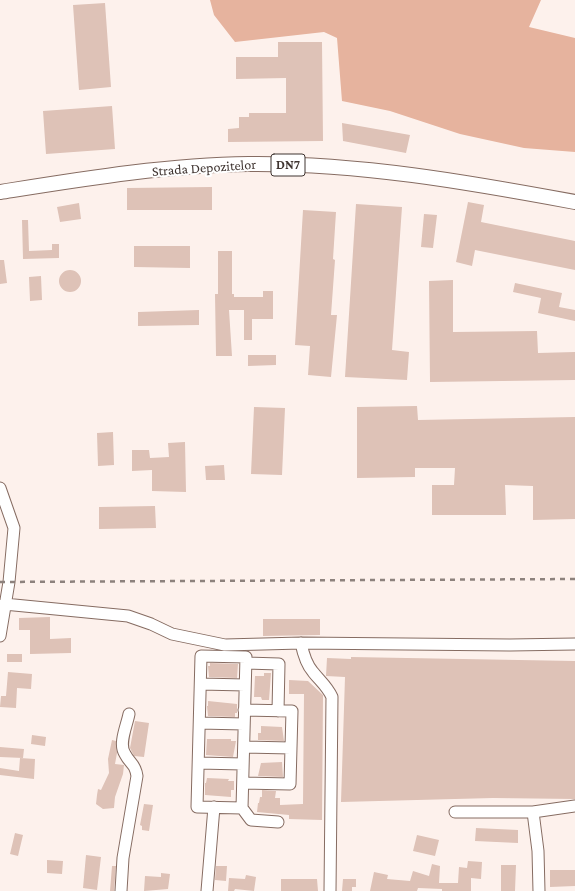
<!DOCTYPE html>
<style>
body{margin:0}
canvas{display:block;background:#fdf1ec}
</style>
<canvas width="575" height="891"></canvas>
<script>
const g = document.querySelector('canvas').getContext('2d');
g.lineJoin = 'round';
function fill(path, color) {
  g.fillStyle = color;
  g.fill(path, 'evenodd');
}
function stroke(path, color, width, dash) {
  g.strokeStyle = color;
  g.lineWidth = width;
  g.lineCap = dash ? 'butt' : 'round';
  g.setLineDash(dash || []);
  g.stroke(path);
}
function drawText(font, color, halo, rows, align = 'center') {
  g.font = font + ' "Crimson Pro",serif';
  g.lineWidth = 4;
  g.setLineDash([]);
  g.textBaseline = 'middle';
  g.strokeStyle = halo;
  g.fillStyle = color;
  for (const [text, x, y, turn = 0] of rows) {
    g.save();
    g.translate(x, y);
    g.rotate((+turn || 0) * Math.PI / 180);
    g.textAlign = isNaN(turn) ? turn : align;
    if (halo) g.strokeText(text, 0, 0);
    g.fillText(text, 0, 0);
    g.restore();
  }
}
const green = new Path2D(`
 M210,0H541L529,27L575,38V152L524,148L460,134L390,111L342,101L337,38L324,32L235,42L214,15Z`);
const building = new Path2D(`
 M105,3L111,87L79,90L73,5Z
 M278,42H322L323,141L228,142V129L239,128V117H249V113H286V78L236,79V57H278Z
 M112,106L115,149L46,154L43,111Z
 M342,123L410,135L406,153L343,141Z
 M212,187V210H127V188Z
 M468,202L484,205L481,222L575,241V270L475,250L472,266L456,262Z
 M79,203L81,219L60,222L57,207Z
 M356,204L402,207L392,350L409,352L407,380L345,377Z
 M303,210L336,212L333,259L335,260L331,315H337L331,377L308,375L310,346L295,345Z
 M424,214L437,215L433,248L421,247Z
 M22,220H28L29,251L52,250V244H59V258L23,259Z
 M134,246H190V268L134,267Z
 M218,251H232V294H234V297H263V291H273V319H252V340H244V310H229L232,356H216L215,294H218Z
 M0,260H4L7,283L0,284Z
 M59 281a11 11 0 1 1 22 0a11 11 0 1 1-22 0Z
 M41,276L42,300L30,301L29,277Z
 M453,280V332L537,331L538,353L575,352V380L430,382L429,281Z
 M515,283L562,293L559,307L575,310V321L538,313L541,298L513,292Z
 M199,310V325L138,326V312Z
 M248,355H276V365L248,366Z
 M417,406L418,420L575,417V519L533,520V486L505,485L506,515H432V485H454L455,468H415V477L357,478V407Z
 M254,407L285,408L282,475L251,474Z
 M113,432L114,465L98,466L97,433Z
 M185,442L186,492L152,491V470L132,471V450H149L150,458L169,457L168,443Z
 M224,465L225,480H206L205,466Z
 M155,506L156,528L99,529V507Z
 M50,617V639L71,638V653L30,654V630H19V618Z
 M263,619H320V635L263,636Z
 M7,654H22V662H7Z
 M351,657L575,661V799L493,798L341,802L345,677L326,676L327,658L351,659Z
 M210,663L238,664L237,678L209,677L208,666H210Z
 M8,672L32,674L31,689L17,688L16,708L0,707L1,696H6Z
 M264,673H271L269,700H262L261,697H254L255,676H264Z
 M289,680L308,681L323,695L322,820L289,819V815L257,812L258,803H259L260,797H262V790L276,791L275,798H280V805L303,804L304,694H289Z
 M208,701L237,704V713H235V717L208,716L207,706H208Z
 M135,721L149,723L144,757L134,756L130,748Z
 M261,726L282,727L284,741L258,740V733H261Z
 M32,735L46,737L45,746L31,744Z
 M207,739H231V741H236L233,757L206,755Z
 M112,740L116,741L117,753L115,764L124,765L123,774L115,797L114,808L103,809L96,804L97,795L98,789L101,790L109,773L108,759Z
 M0,747L24,749L23,758L0,757Z
 M20,758L35,759L34,779L0,775V768L19,771Z
 M282,762L283,777L258,776L261,763Z
 M207,778L229,779L228,781H234V790H231V797L205,795V783H206Z
 M144,804L153,805L149,831L142,830V826L140,825Z
 M476,828L518,830V843L475,841Z
 M15,833L23,835L18,856L10,854Z
 M417,835L439,840L435,856L413,851Z
 M86,855L101,857L97,890L83,888Z
 M47,860L63,861L62,874L47,873Z
 M468,861L482,862L481,879L471,878V891H442V889L418,888L417,891H370L374,872L388,875L387,879L410,881L413,871L429,876L432,864L440,866L439,883H458L459,867L467,868Z
 M501,865H516L515,891H501Z
 M112,866H116L114,891H110Z
 M216,866H227L226,881L215,880Z
 M550,870H575V886L550,887Z
 M161,873L170,874L168,889L144,891L145,876L161,877Z
 M246,875L256,877L254,891L235,889L234,891H228L229,878L245,879Z
 M281,879H317L318,891H281Z
 M343,879H356V887H352V891H342Z`);
const minor = new Path2D(`
 M0,488L14,528L9,582L0,636
 M4,604L128,616L151,624L172,634L225,645L301,643L510,645L575,644
 M301,643C303,653 306,664 313,672C320,681 327,686 332,697L330,891
 M246,663L279,664L278,711
 M201,684L245,685
 M200,723L244,724
 M244,747L291,748
 M199,763L243,764
 M243,783L290,784L292,711L244,710
 M242,808L197,807L201,656L246,657L242,808L251,820L278,822
 M455,812H533L538,851L539,891
 M533,812L575,806
 M121,891L123,858L137,776C135,763 130,764 125,754C118,744 127,725 129,714
 M207,891L214,807`);
const major = new Path2D(`
 M0,192C82,179 166,165 249,164C359,163 467,182 575,202`);
const rail = new Path2D(`
 M0,582L575,579`);
const shields = [
 [288,165,34]
];
const shieldNames = [
 ["DN7",288,165]
];
const streetNames = [
 ["Strada Depozitelor",204,168,-4]
];
fill(green, '#e6b39e');
fill(building, '#dec2b7');
stroke(minor, '#866c62', 13);
stroke(major, '#866c62', 16);
stroke(minor, '#fff', 11);
stroke(major, '#fff', 14);
stroke(rail, '#8d827d', 2.5, [5, 5]);
for (const [x, y, w] of shields) {
  const box = new Path2D();
  box.roundRect(x - w / 2, y - 11, w, 22, 3);
  g.fillStyle = '#fff';
  g.fill(box);
  stroke(box, '#3f3430', 1);
}
drawText('bold 13px', '#3f3430', null, shieldNames);
drawText('14px', '#3f3430', '#fff', streetNames);
</script>
